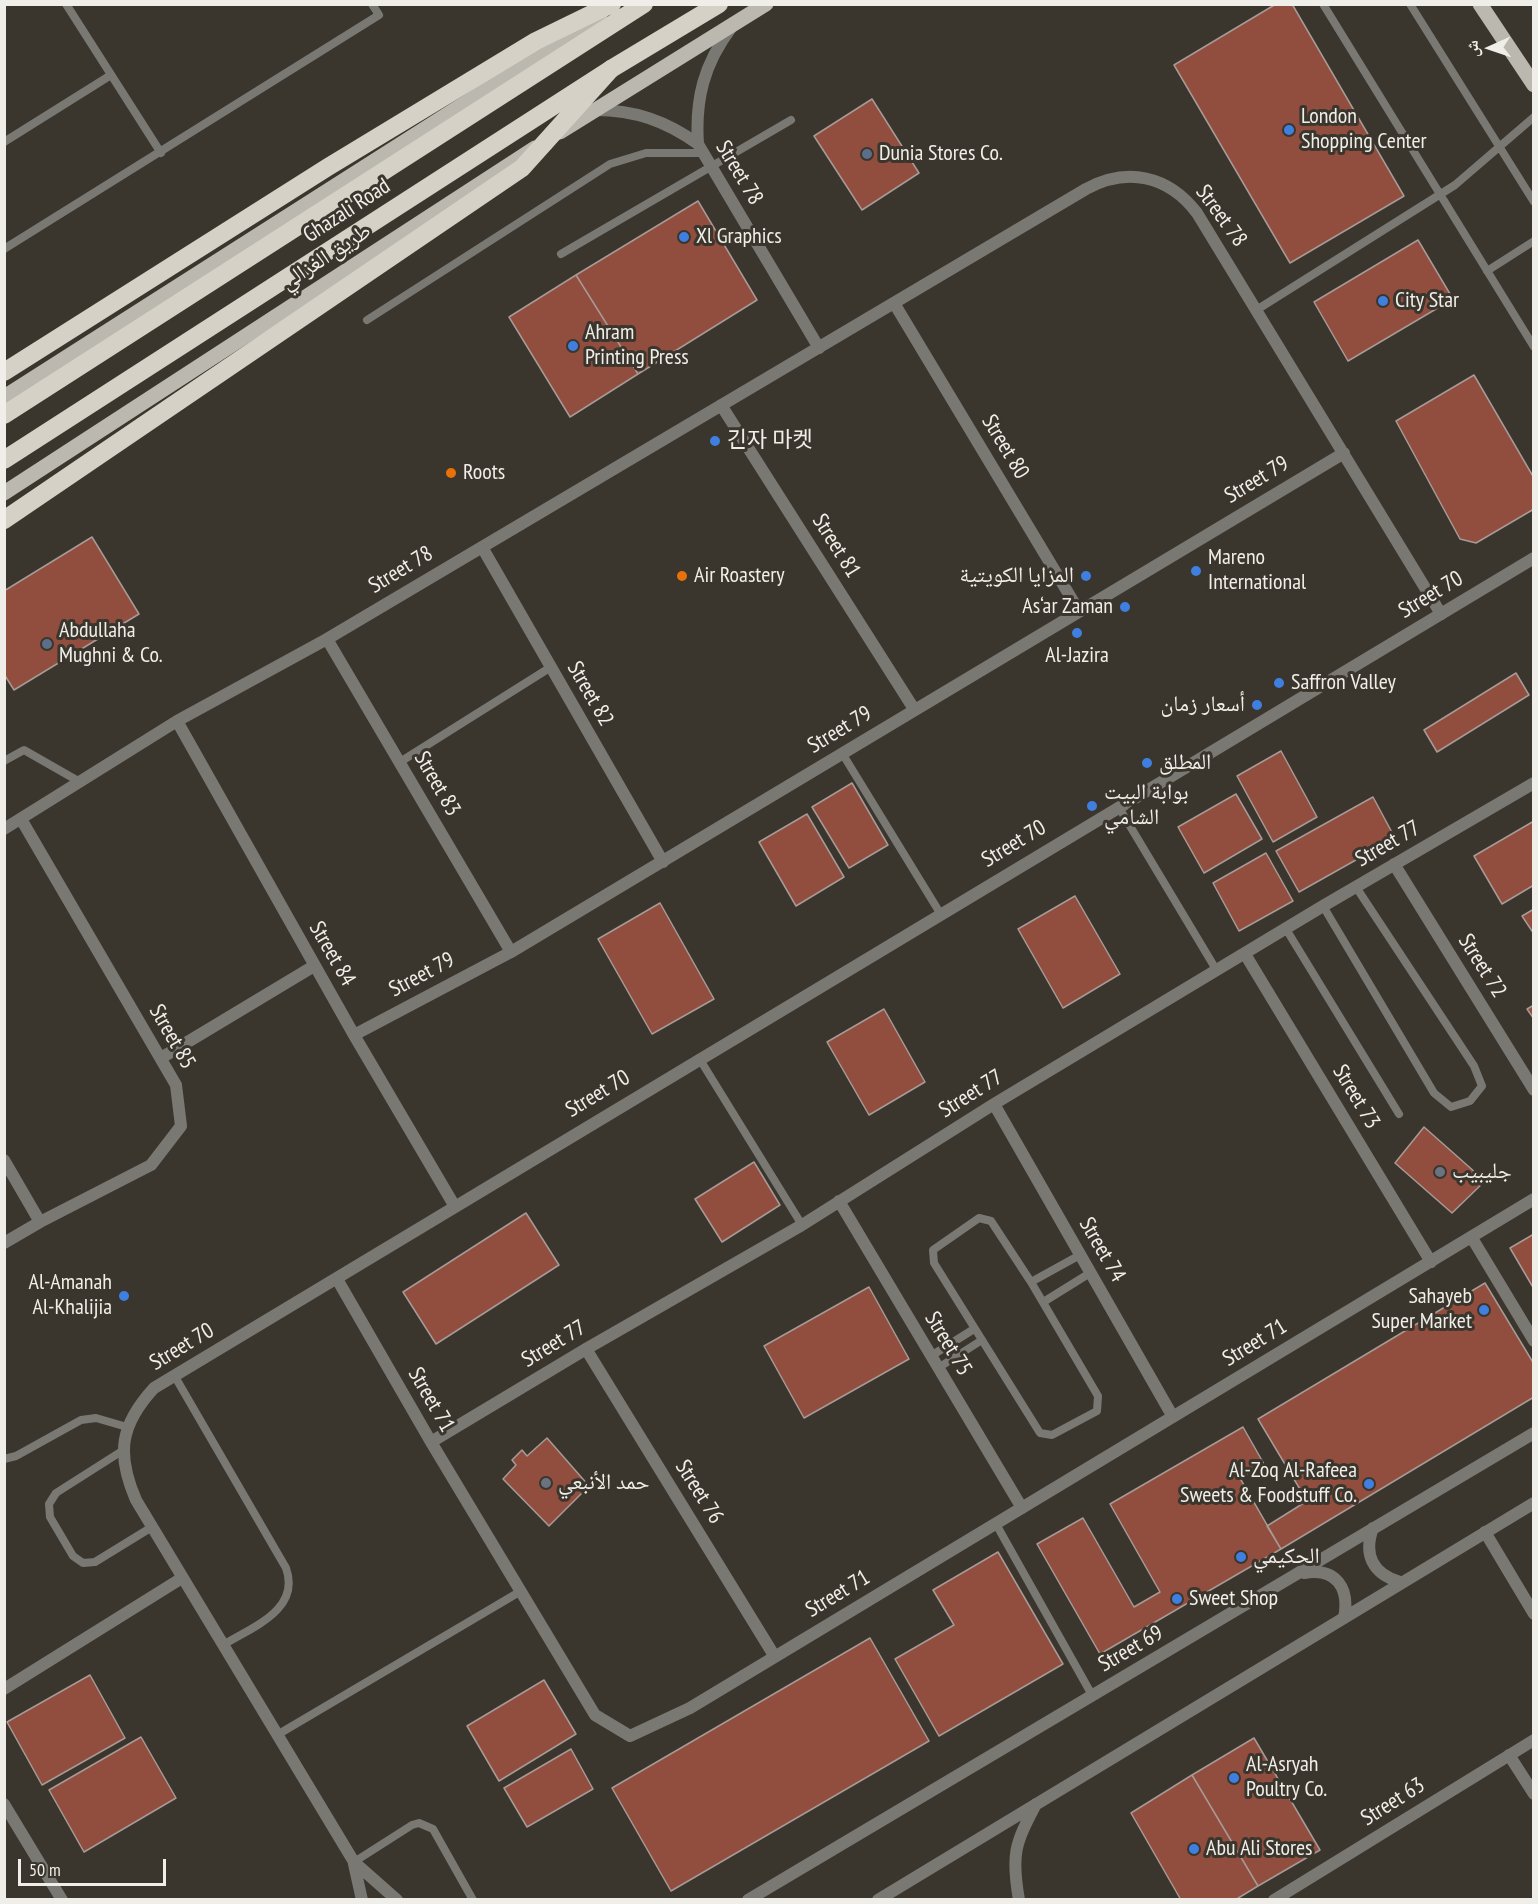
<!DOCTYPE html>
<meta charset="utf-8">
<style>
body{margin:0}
#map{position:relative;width:1538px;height:1904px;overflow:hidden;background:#3a362d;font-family:"PT Sans Narrow","Noto Naskh Arabic",sans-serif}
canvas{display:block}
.frame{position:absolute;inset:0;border:6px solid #f0eee8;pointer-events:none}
.north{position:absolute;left:1460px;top:18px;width:60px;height:60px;-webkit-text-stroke:4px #3a362d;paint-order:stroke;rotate:267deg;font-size:16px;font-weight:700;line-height:24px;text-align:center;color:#f0eee8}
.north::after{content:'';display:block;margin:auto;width:21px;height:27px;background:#f0eee8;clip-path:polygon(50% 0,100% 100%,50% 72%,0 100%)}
.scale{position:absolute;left:18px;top:1859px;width:148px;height:27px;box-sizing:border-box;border:3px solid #f0eee8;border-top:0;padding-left:8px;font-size:18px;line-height:21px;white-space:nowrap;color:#f0eee8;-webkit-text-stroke:4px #3a362d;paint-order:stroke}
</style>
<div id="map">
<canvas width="1538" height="1904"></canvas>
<div class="frame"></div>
<div class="north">ش</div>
<div class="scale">50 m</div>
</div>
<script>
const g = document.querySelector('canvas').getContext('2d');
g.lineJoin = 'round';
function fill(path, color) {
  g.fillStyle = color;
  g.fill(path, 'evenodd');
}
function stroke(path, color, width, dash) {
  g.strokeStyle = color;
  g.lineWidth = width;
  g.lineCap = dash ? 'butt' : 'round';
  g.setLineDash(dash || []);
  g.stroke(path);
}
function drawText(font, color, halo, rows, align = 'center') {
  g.font = font + ' "PT Sans Narrow","Noto Naskh Arabic","Noto Sans KR",sans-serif';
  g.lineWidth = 6;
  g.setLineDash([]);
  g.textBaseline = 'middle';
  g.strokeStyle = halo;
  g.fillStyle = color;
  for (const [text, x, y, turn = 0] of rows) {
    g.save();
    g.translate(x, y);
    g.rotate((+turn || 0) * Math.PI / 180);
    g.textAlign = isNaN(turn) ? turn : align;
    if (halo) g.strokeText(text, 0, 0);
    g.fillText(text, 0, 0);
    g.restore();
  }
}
const building = new Path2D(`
 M1276,4H1292L1404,196L1290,263L1174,65Z
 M872,99L919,173L862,210L814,136Z
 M698,201L757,300L638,374L576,275Z
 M1418,240L1453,299L1348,361L1314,302Z
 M576,275L638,374L570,417L509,317Z
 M1474,375L1534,478V509L1476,543L1460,539L1396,421Z
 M92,537L139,614L14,690L4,674V591Z
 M1516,673L1529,695L1437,752L1424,730Z
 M1281,751L1317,817L1273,842L1237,776Z
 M852,783L888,845L849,868L812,807Z
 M1236,794L1262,839L1204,873L1178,827Z
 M1373,797L1395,838L1299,892L1276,851Z
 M807,814L844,877L796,906L759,842Z
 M1534,821V885L1502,904L1474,856Z
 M1266,853L1293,901L1239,931L1213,883Z
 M1075,896L1120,974L1063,1008L1018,929Z
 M660,903L714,999L652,1034L598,939Z
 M1534,909V934L1522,916Z
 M1534,1005V1019L1527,1009Z
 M884,1009L925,1082L869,1115L827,1042Z
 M1424,1127L1485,1181L1452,1213L1395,1163Z
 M754,1162L780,1205L722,1242L695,1199Z
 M526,1213L559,1265L436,1344L403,1292Z
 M1534,1234V1289L1510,1248Z
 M1485,1283L1534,1364V1397L1281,1549L1267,1526L1307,1501L1258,1419Z
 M869,1287L909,1359L804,1418L764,1346Z
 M1243,1427L1264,1464L1240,1478L1281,1549L1100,1654L1037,1544L1083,1518L1134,1607L1160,1592L1110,1504Z
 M547,1438L589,1486L549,1526L503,1479L516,1465L512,1460L522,1450L527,1456Z
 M998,1552L1063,1664L939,1736L895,1659L954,1625L933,1590Z
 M870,1638L929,1741L671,1891L612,1788Z
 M90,1675L125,1738L42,1785L7,1722Z
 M544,1680L576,1734L499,1781L467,1726Z
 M141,1737L176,1798L84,1852L49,1790Z
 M1254,1738L1320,1850L1258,1886L1192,1775Z
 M571,1749L593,1789L527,1827L504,1788Z
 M1192,1775L1258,1886L1235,1900H1181L1131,1813Z`);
const service = new Path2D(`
 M66,4L161,153
 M1323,4L1534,347
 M1410,4L1534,202
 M4,142L111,75
 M4,249L379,15L372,4
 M561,254L791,120
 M1487,271L1534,241
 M1258,309L1455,185L1534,117
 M367,320L610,164L646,153H703
 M842,753L940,913
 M4,761L24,750L80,782
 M400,762L551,667
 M1118,806L1217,971
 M1323,906L1434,1093L1451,1107L1470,1101L1482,1086L1474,1066L1356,887
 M1286,929L1399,1114
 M699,1058L802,1225
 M1031,1282L1098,1396L1097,1411L1052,1435L1040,1433L934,1263L933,1250L979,1218L991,1221L1031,1282L1080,1255
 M1045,1301L1090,1273
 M931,1356L974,1329
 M938,1368L982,1340
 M174,1375L286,1568C301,1610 252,1627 223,1645
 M122,1451L56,1493L49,1504L50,1517L73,1556L83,1563L95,1562L152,1527
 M4,1459L16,1456L81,1420L96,1418L127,1427
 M996,1524L1092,1695
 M277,1735L521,1591
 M354,1862L412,1825L419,1823L433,1829L473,1900`);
const minor = new Path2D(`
 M595,110C635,110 666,121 698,144L819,348
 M698,144C695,99 704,64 731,28
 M894,303L1079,611
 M721,405L914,709
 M482,547L663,862
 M327,639L511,952
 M177,721L354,1035L454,1205
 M4,829L177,721L327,639L1086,189C1127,167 1168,175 1197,213L1441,614
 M1394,864L1534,1090
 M1245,954L1431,1262
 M354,1035L511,952L1344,453
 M161,1058L314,966
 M994,1104L1173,1417
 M4,1160L40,1222
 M839,1201L1022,1508
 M1472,1238L1534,1341
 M4,1243L40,1222L151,1165L181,1126L176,1085L21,819
 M337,1279L431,1442L595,1715L630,1736L690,1708L1534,1199
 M586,1349L775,1657
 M431,1442L586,1349L802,1225L994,1104L1323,906L1534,783
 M1485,1532L1534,1614
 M4,1689L182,1578
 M1509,1755L1534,1794
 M4,1804L62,1900
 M1274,1900L1534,1740`);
const tertiary = new Path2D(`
 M1373,1528C1363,1555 1373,1574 1400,1582
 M1304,1573C1336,1567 1350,1588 1344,1618
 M354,1864L362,1900
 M397,1900L354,1862L136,1500C116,1454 120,1425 154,1388L1534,558
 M748,1900L1534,1433
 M878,1900L1534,1503
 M1019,1900C1011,1854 1015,1844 1036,1804`);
const primary = new Path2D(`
 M1480,4L1534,85
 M560,132L766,4
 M4,397L600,17
 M4,493L535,148`);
const motorway = new Path2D(`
 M4,372L328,167L536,41L612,4
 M4,415L644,4
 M4,460L611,69L719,4`);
const motorwayBridge = new Path2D(`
 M4,520L522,168L611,69`);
const markers = [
 [1289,130,6,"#3f7fe0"],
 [867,154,6,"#5c6f8a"],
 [684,237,6,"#3f7fe0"],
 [1383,301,6,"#3f7fe0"],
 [573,346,6,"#3f7fe0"],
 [715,441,6,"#3f7fe0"],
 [451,473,6,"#e8710a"],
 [1196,571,6,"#3f7fe0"],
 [682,576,6,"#e8710a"],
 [1086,576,6,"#3f7fe0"],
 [1125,607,6,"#3f7fe0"],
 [1077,633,6,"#3f7fe0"],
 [47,644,6,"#5c6f8a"],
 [1279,683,6,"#3f7fe0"],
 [1257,705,6,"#3f7fe0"],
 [1147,763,6,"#3f7fe0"],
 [1092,806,6,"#3f7fe0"],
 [1440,1172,6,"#6b7280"],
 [124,1296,6,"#3f7fe0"],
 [1484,1310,6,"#3f7fe0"],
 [546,1483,6,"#6b7280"],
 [1369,1484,6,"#3f7fe0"],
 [1241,1557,6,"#3f7fe0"],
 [1177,1599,6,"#3f7fe0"],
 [1234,1778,6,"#3f7fe0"],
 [1194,1849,6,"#3f7fe0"]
];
const poiNames = [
 ["London",1301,117],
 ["Shopping Center",1301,142],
 ["Dunia Stores Co.",879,154],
 ["Xl Graphics",696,237],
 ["City Star",1395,301],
 ["Ahram",585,333],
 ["Printing Press",585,358],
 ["긴자 마켓",727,441],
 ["Roots",463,473],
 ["Mareno",1208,558],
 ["International",1208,583],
 ["Air Roastery",694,576],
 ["المزايا الكويتية",1074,576,"right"],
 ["As‘ar Zaman",1113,607,"right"],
 ["Abdullaha",59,631],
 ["Mughni & Co.",59,656],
 ["Al-Jazira",1077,656,"center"],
 ["Saffron Valley",1291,683],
 ["أسعار زمان",1245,705,"right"],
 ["المطلق",1159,763],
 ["بوابة البيت",1104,793],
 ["الشامي",1104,818],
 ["جليبيب",1452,1172],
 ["Al-Amanah",112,1283,"right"],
 ["Al-Khalijia",112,1308,"right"],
 ["Sahayeb",1472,1297,"right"],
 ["Super Market",1472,1322,"right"],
 ["Al-Zoq Al-Rafeea",1357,1471,"right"],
 ["Sweets & Foodstuff Co.",1357,1496,"right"],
 ["حمد الأنبعي",558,1483],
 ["الحكيمي",1253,1557],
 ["Sweet Shop",1189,1599],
 ["Al-Asryah",1246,1765],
 ["Poultry Co.",1246,1790],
 ["Abu Ali Stores",1206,1849]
];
const streetNames = [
 ["Street 78",739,173,59],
 ["Ghazali Road",347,211,-33],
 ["Street 78",1221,216,54],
 ["طريق الغزالي",326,257,-33],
 ["Street 80",1005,447,59],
 ["Street 79",1257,480,-31],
 ["Street 81",836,546,58],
 ["Street 78",401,570,-31],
 ["Street 70",1431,595,-31],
 ["Street 82",590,694,60],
 ["Street 79",840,730,-31],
 ["Street 83",437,784,60],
 ["Street 70",1014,844,-31],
 ["Street 77",1388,844,-30],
 ["Street 84",332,954,60],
 ["Street 72",1482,966,58],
 ["Street 79",422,975,-28],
 ["Street 85",172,1037,60],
 ["Street 70",598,1094,-31],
 ["Street 77",971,1094,-32],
 ["Street 73",1356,1097,59],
 ["Street 74",1102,1250,60],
 ["Street 71",1255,1343,-31],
 ["Street 77",554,1344,-31],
 ["Street 75",948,1344,59],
 ["Street 70",182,1347,-31],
 ["Street 71",431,1400,60],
 ["Street 76",699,1492,58],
 ["Street 71",838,1594,-31],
 ["Street 69",1131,1649,-30],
 ["Street 63",1393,1802,-32]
];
fill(building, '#914e3f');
stroke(building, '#a79a97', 1.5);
stroke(service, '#797873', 8);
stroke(minor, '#797873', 12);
stroke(tertiary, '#797873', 12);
stroke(primary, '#bbb8af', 15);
stroke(motorway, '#d5d1c6', 18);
stroke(motorwayBridge, '#d5d1c6', 18);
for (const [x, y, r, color] of markers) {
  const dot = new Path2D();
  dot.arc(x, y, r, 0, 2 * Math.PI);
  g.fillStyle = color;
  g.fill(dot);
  stroke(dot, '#3a362d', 2);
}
drawText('22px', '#f0eee8', '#3a362d', poiNames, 'left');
drawText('22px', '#f0eee8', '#3a362d', streetNames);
</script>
